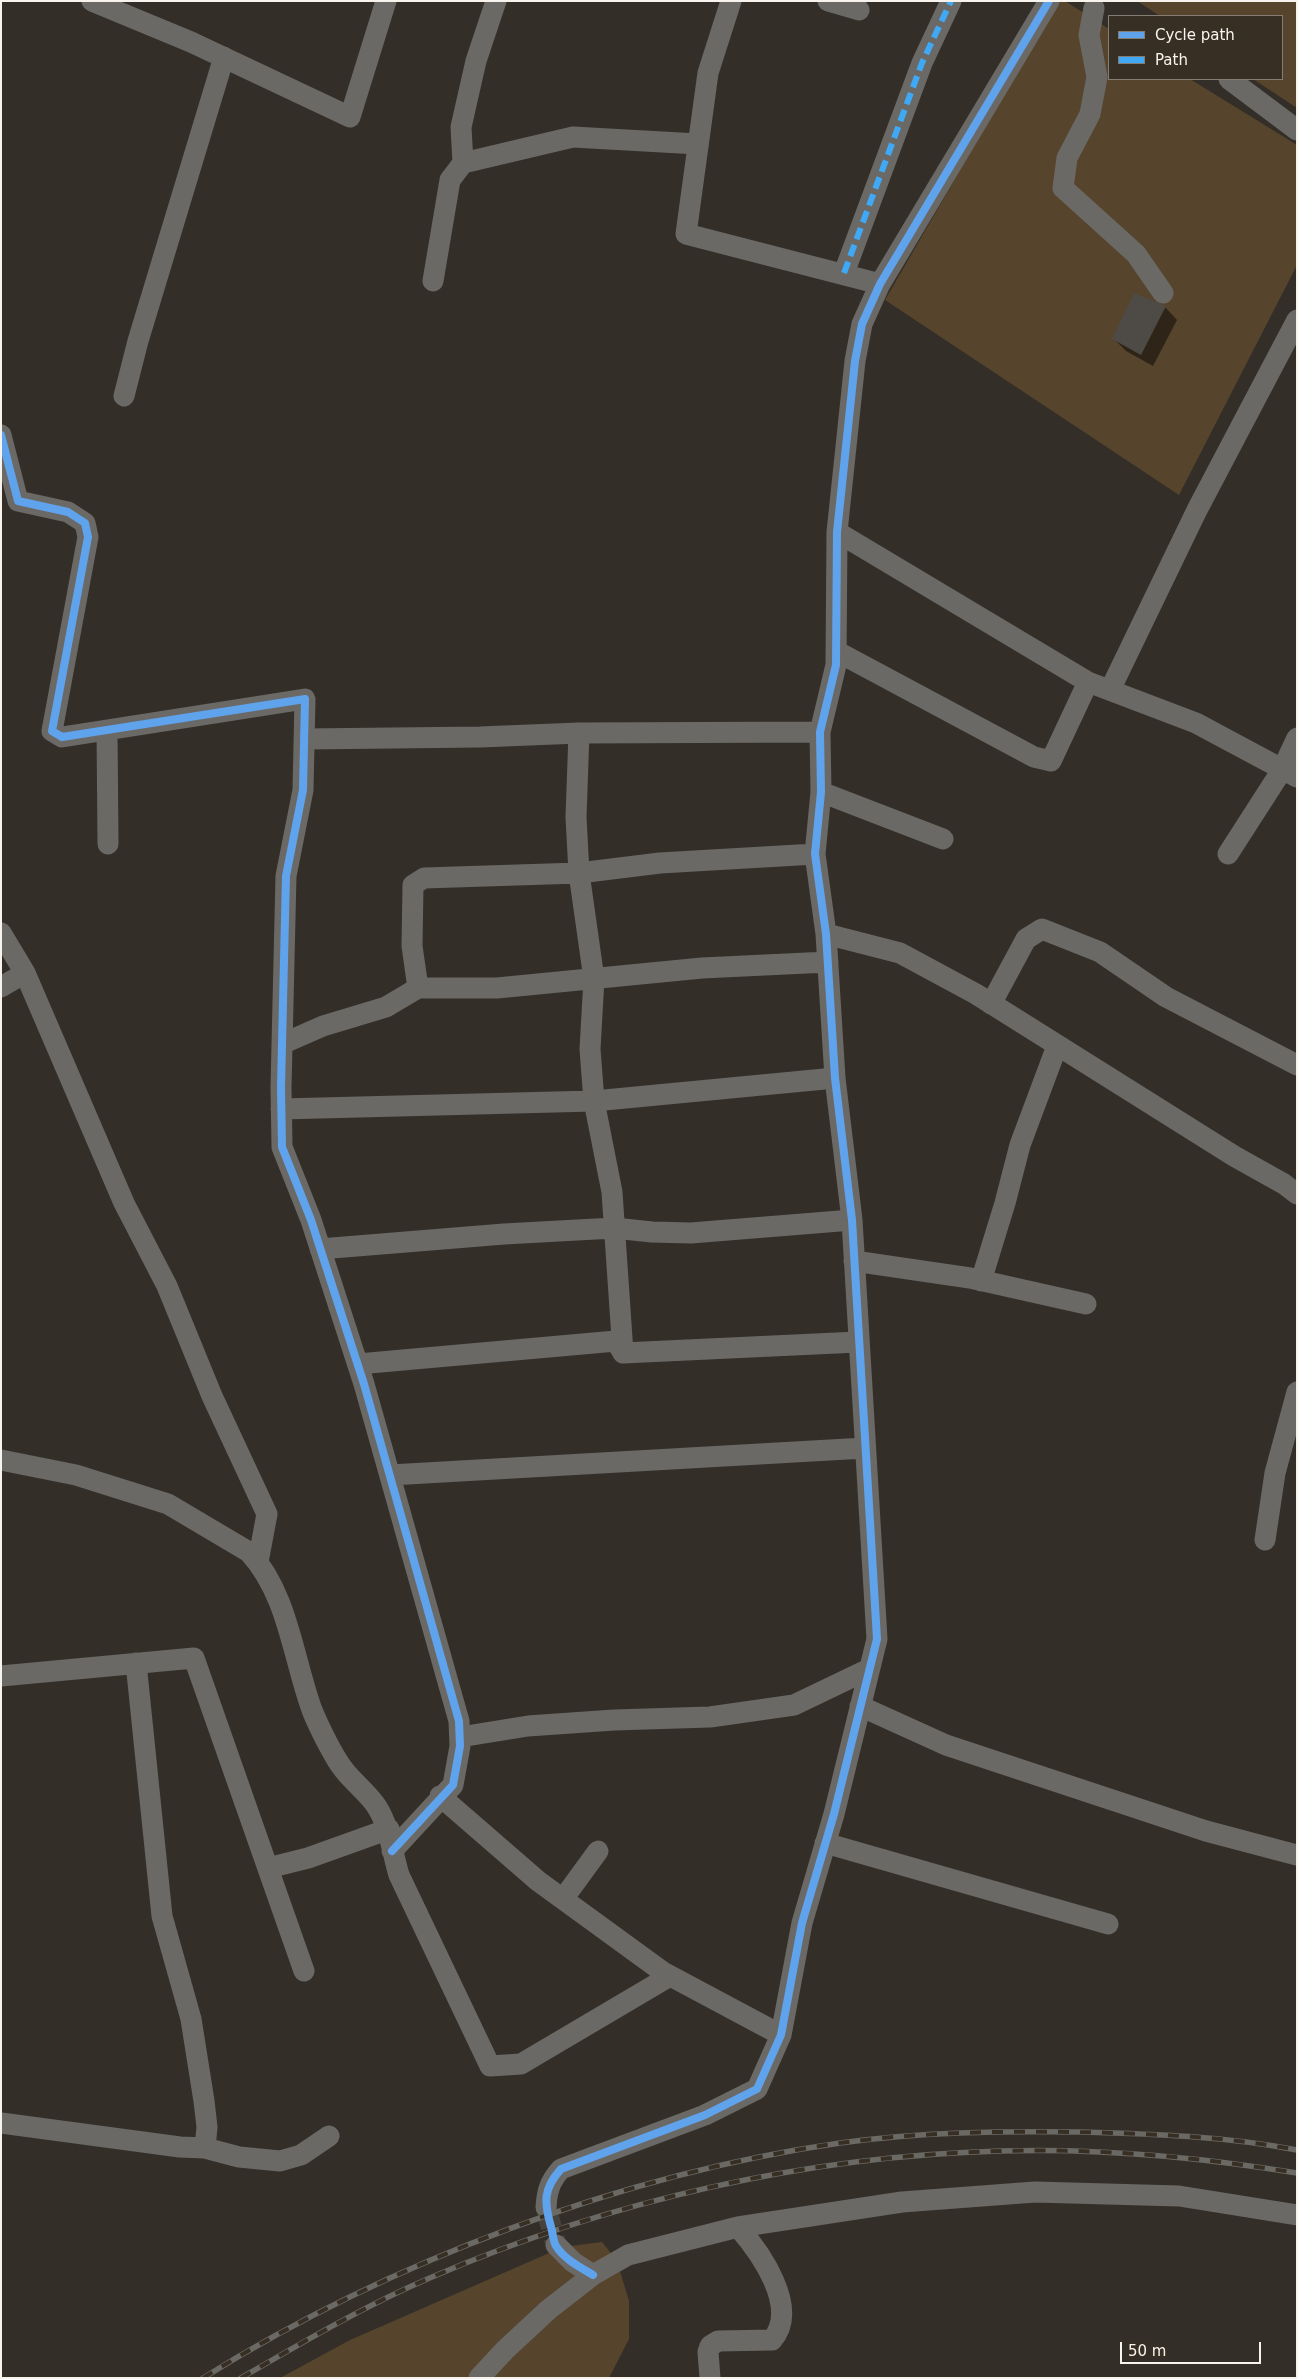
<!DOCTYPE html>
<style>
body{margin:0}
#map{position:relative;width:1298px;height:2379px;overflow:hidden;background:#332e28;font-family:"DejaVu Sans",sans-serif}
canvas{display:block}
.frame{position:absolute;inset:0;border:2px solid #f8f3ec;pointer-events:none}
.legend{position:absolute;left:1108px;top:15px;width:175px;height:65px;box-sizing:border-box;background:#372f24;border:1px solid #847d74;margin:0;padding:6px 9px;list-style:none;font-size:15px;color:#f8f3ec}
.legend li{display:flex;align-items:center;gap:10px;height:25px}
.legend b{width:25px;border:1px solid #847d74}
.scale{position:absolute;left:1120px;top:2342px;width:141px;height:22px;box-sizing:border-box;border:2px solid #f8f3ec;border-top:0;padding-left:6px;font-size:15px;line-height:18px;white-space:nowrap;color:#f8f3ec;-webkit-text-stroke:4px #372f24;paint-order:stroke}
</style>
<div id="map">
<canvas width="1298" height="2379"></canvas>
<div class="frame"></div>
<ul class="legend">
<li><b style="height:6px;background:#60a3ed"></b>Cycle path</li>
<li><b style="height:6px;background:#3fa9f5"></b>Path</li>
</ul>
<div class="scale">50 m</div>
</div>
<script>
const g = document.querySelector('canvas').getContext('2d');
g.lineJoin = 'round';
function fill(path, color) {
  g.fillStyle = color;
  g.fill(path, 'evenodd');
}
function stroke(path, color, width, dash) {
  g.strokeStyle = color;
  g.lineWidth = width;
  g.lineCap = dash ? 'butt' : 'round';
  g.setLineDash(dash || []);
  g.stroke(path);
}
const green = new Path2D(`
 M1058,1H1065L1109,29V79H1190L1297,145V265L1179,495L885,300Z
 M1137,1H1297V108L1253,79H1282V16H1160Z
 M602,2242L617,2261L629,2301V2339L609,2378H280L350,2340L563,2247Z`);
const shadow = new Path2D(`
 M1165,307L1177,320L1153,366L1126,351L1114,339Z`);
const building = new Path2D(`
 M1134,293L1166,306L1141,355L1112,339Z`);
const minorTunnel = new Path2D(`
 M546,2207L556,2245`);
const minor = new Path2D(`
 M92,1L191,42L350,117L386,1
 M731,1L708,73L686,234L880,284
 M828,1L859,10
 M1094,8L1089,35L1097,77L1090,114L1067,158L1063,188L1136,254L1163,293
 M1229,79L1297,130
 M463,163L461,127L476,61L496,1
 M844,273L922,63L951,1
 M433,281L450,180L463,163L573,137L698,144
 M124,396L138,341L224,57
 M1,435L18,501L68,512L85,523L88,537L52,731L62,737L305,699L303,790L286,876L281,1087L282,1147L311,1220L364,1384L459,1721L460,1746L453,1785L392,1851
 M837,532L1088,682L1196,723L1297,777
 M836,651L1034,757L1051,761L1088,682
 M1110,690L1197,510L1297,320
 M107,730L108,844
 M579,733L576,817L579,873L594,979L590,1049L594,1101L612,1192L623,1353
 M305,739L480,737L579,733L820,732
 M821,792L943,839
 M1228,854L1282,770L1297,738
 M1,933L25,973L124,1203L167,1286L212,1396L267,1514L258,1562
 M826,934L900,953L976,994L1234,1156L1284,1184L1297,1194
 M1,987L25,973
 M418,988L412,946L413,885L424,878L579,873L660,863L815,854
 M991,1004L1026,939L1042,929L1100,952L1166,997L1297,1065
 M282,1044L323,1026L386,1007L418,988H497L702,968L828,962
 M281,1109L594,1101L835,1078
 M320,1249L504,1234L614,1228L652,1232L691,1233L852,1220
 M854,1261L970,1278L1086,1304
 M981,1281L1005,1203L1020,1145L1057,1046
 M623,1353L858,1342
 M358,1364L616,1341L623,1353
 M1,1460L76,1475L168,1504L249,1552C288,1594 293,1658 312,1710C318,1725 334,1758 344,1770C353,1782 369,1794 377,1807C390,1828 392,1852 399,1875L490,2066L521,2064L670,1976
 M390,1475L865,1448
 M1265,1540L1275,1473L1297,1392
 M136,1663L162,1916L191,2019L204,2101L207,2127L205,2148
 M1,1676L194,1658L304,1971
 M860,1706L946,1745L1206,1831L1297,1855
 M460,1737L528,1726L614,1720L710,1717L794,1705L869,1669
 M440,1796L538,1881L663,1972L781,2035
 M825,1843L1108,1924
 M268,1868L308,1858L389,1829
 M563,1899L598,1851
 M1,2123L180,2147L205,2148L239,2157L280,2161L301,2155L329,2136
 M546,2207C547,2191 550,2181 561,2169L705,2115L757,2089L781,2035L802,1923L834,1814L877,1639L852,1220L835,1078L826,934L815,854L821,792L820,732L836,665L837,532L855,361L862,324L880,284L1049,1
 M556,2245L573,2262L593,2275
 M479,2378L505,2350L548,2310L593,2275L628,2255L738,2227L902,2202L1035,2192L1179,2196L1297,2215
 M710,2378L708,2352L710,2346L718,2341L772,2340C800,2308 760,2252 738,2227`);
const rail = new Path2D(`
 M203,2378C389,2262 623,2174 840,2143C919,2132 1000,2131 1080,2132C1152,2134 1225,2136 1297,2150
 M241,2378C303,2342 366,2305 432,2277C609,2201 807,2156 1000,2151C1099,2148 1199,2157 1297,2173`);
const quiet = new Path2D(`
 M844,273L922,63L951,1`);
const cycleway = new Path2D(`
 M1,435L18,501L68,512L85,523L88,537L52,731L62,737L305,699L303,790L286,876L281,1087L282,1147L311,1220L364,1384L459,1721L460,1746L453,1785L392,1851
 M593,2275C580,2267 564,2259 556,2246C553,2241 553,2233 551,2227C544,2202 543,2189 561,2169L705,2115L757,2089L781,2035L802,1923L834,1814L877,1639L852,1220L835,1078L826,934L815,854L821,792L820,732L836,665L837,532L855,361L862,324L880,284L1049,1`);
fill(green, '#56452c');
fill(shadow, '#0007');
fill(building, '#4e4a45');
stroke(minorTunnel, '#47423c', 21, [21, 11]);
stroke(minor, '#6b6965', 21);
stroke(rail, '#6b6964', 5.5);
stroke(rail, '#372f24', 4, [11]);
stroke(quiet, '#3fa9f5', 6, [12, 6]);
stroke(cycleway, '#60a3ed', 8);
</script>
